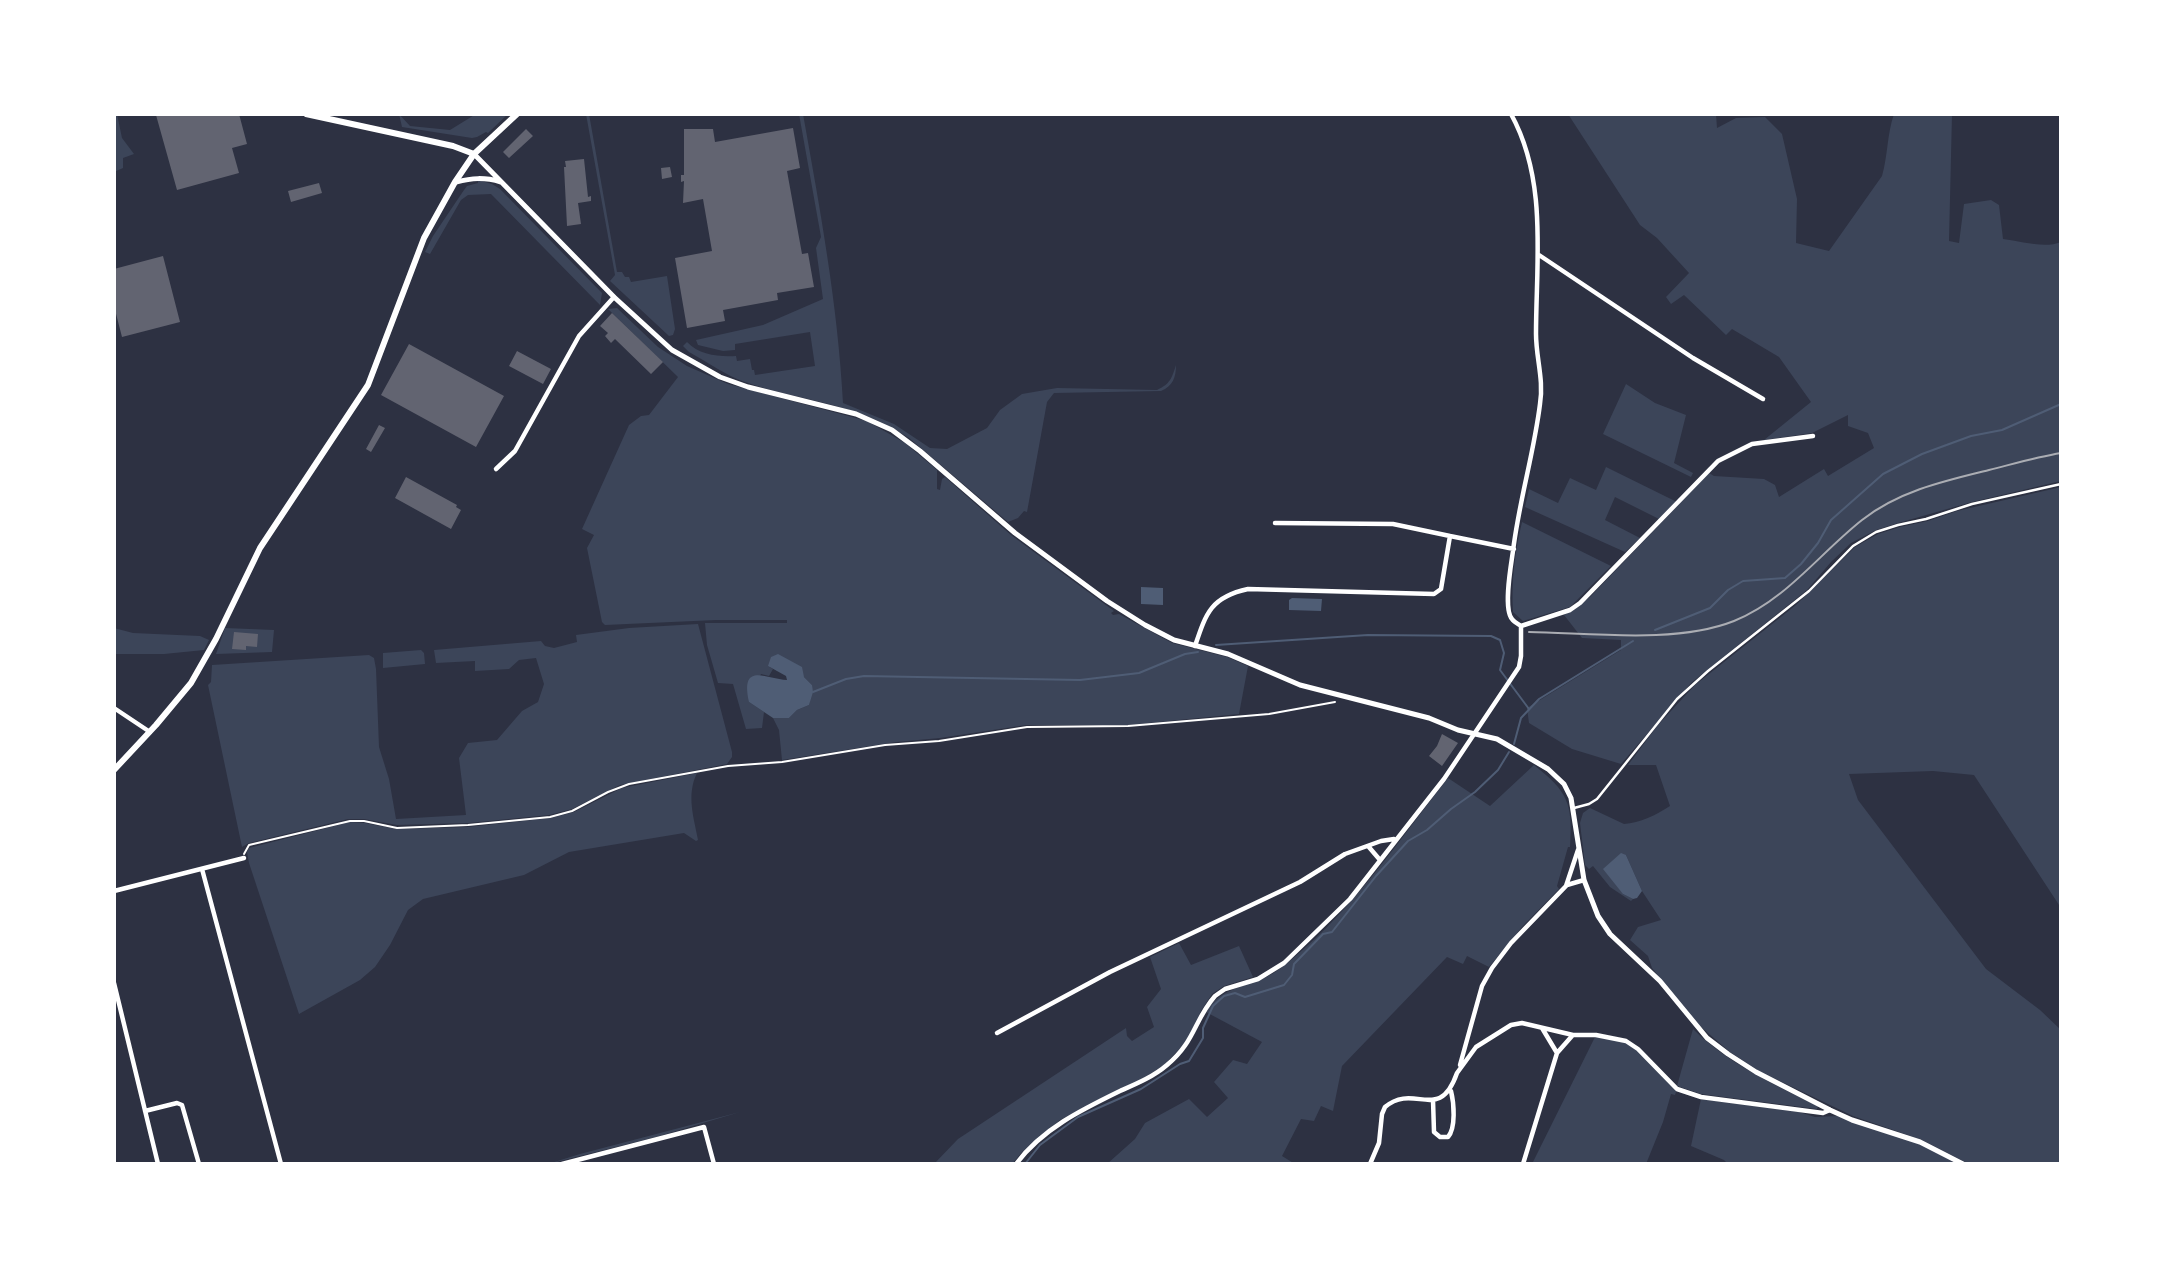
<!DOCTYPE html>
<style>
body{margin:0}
#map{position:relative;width:2175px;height:1278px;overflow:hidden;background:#2d3142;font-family:Cabin,sans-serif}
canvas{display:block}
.frame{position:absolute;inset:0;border:116px solid #fff;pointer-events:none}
</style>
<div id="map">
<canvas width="2175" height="1278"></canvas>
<div class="frame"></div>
</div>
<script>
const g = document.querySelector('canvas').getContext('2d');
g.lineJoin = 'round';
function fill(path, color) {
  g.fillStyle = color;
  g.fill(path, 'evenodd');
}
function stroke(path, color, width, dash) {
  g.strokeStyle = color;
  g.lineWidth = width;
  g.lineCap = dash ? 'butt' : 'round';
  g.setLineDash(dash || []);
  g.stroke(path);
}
const green = new Path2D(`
 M114,114H117L122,138L134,154L123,158V168L114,172Z
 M399,114L410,126L450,130L476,114H508L488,133L486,132L477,137L472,138L402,127Z
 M586,114H589L617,272H622L625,277H629L631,282L667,276L675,329L673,335L669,336L610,281L615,275Z
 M799,114H803C820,209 838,306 843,403L894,424L930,448L947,449L987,428L1000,410L1022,394L1057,388L1157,390C1170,384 1172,378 1176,365C1176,377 1173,386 1161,391L1054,393L1047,402L1027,512L1024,511L1018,518L1008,522L909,438C855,402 803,402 745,382C725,375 709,363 689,352L683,346L687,342C699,355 719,357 736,356L737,361L750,359L752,370H754L755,375L815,366L810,332L735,344V350L723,351L698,345L696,340L763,325L823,299L816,248L821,237Z
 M1568,114H1716L1717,128L1736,118L1765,117L1782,134L1797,199L1796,243L1829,251L1882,176C1888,155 1887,134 1894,114H1952L1949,241L1959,243L1964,204L1991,200L1999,205L2003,239C2021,241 2044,249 2061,242V481L1972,502L1898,523L1876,530L1851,543L1831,562L1807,590L1691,683L1621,764L1572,749L1529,723L1527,708L1621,650V640L1582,638L1564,615L1590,597L1709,473L1714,476L1764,479L1775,485L1779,497L1824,469L1828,476L1874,448L1868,433L1848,426V415L1812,433L1764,440L1811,402L1779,357L1732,329L1726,335L1684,295L1671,304L1666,297L1689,273L1657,238L1640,225Z
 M478,180L492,184L500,189L602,293L600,305L491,194L468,195L461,200L430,254L425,252L433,236L464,190L467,186L478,183Z
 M617,308L658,347L687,366L728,384L867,421L905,443L937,470V489L940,490L942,479L945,477L1011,535L1114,611L1111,613L1113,615L1119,614L1172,643L1227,657L1248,666L1239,714L1128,725H1026L940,738L896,742L782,760L779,730L773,718H789L797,710L809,705L812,685L804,677L768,666L773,669L769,676L761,674L749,702L764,712L762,728L746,729L733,684L718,683L707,645L705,623H787V620H716L605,625L602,622L587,548L594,535L582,529L629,425L641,416L649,415L678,377L608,309Z
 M1626,384L1655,403L1686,415L1674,463L1693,473L1691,477L1603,434Z
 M1606,467L1677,502L1659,519L1615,497L1605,520L1640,538L1625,552L1525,507L1529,489L1558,503L1570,478L1596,490Z
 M2061,487V908L1974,775L1933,771L1849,774L1858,800L1986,969L2040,1010L2061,1030V1164H1969L1922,1140L1853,1116L1759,1071L1730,1052L1694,1021L1652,968L1648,956L1630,940L1638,927L1661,920L1642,891L1626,855L1623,894L1633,899L1631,901L1610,887L1593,866L1589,869L1585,865L1580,823L1583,813L1590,808L1624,824C1640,823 1656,815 1670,806L1656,765H1628L1658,725L1695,685L1796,605L1855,547L1878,534L1900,527L1928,521L1957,511Z
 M1522,522L1611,566L1570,607L1523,621L1513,612C1511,582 1515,551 1522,522Z
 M698,624L732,752V757L727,764L620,785L572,809L549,815L468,823L397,825L364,819H348L249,843L242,847L208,685L211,682L212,665L369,655L374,658L376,669L379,747L389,779L396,819L466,815L459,758L468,743L497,740L522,711L538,702L544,684L536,658L519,660L509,669L475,671V661L436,663L434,650L541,641L545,646L554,648L577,642L576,635L629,628Z
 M114,628L133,633L200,636L209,640L204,650L164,654H115Z
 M225,628L274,630L272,652L216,654Z
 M421,650L424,653L425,664L383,668V653Z
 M1534,765C1568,792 1573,803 1570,847H1568L1557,886L1559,889L1522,927L1489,967L1467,956L1463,964L1447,957L1342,1066L1333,1111L1321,1106L1314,1121L1301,1119L1282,1156L1295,1164H1107L1135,1139L1145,1123L1189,1099L1207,1117L1228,1098L1214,1082L1233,1060L1247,1064L1262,1042L1206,1012C1222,984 1253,988 1278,970C1347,919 1395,845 1448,778L1490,806Z
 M697,773C686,795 694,818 698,840L696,841L684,833L569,852L524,875L423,899L408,910L390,945L375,967L360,980L299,1014L249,863L247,852L249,848L350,822L365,823L396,829L468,827L551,818L574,812L622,788Z
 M1179,943L1191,965L1239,946L1253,977L1224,986L1212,994L1201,1011L1189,1039L1164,1065L1147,1076L1060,1120L1022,1152L1012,1164H934L958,1139L1126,1028L1127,1036L1132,1041L1154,1027L1147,1007L1161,989L1150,957Z
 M1693,1029C1729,1064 1773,1084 1818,1106L1817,1109L1701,1094L1677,1086Z
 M1596,1035L1634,1045L1677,1089L1675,1095L1671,1094L1663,1122L1646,1164H1532Z
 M1701,1099L1799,1112L1815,1117L1838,1116L1920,1144L1957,1164H1728L1724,1160L1691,1146Z
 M740,1112L656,1137L548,1164L580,1154Z`);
const water = new Path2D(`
 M1141,587L1163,588V605L1141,604Z
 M1292,598L1322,599L1321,611L1289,610V600Z
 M778,654L802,667L804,677L812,685L813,692L809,705L797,710L789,718H773L749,702C740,661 766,679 787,680L786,676L768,666L771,657Z
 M1621,853L1626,855L1642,891L1637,898L1633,899L1623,894L1603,869Z`);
const stream = new Path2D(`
 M1655,630L1710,608L1728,590L1743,581L1785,578L1801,564L1818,543L1831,520L1883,474L1922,454L1971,436L2002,430L2061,404
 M1216,645L1368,635L1491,636L1500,640L1504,653L1500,670L1529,709
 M813,692L846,679L864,676L1080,680L1139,673L1185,654L1198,652
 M1514,744L1521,718L1539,699L1633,641
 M1025,1164L1040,1145L1078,1117L1141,1089L1180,1064L1189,1061L1203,1038V1028L1213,1006L1224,996L1235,993L1245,997L1284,985L1292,975L1294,964L1323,934L1332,932L1376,876L1408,841L1427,830L1451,809L1475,792L1498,770L1509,752`);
const building = new Path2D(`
 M160,114H239L247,144L232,148L239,173L177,190L156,115Z
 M793,128L800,168L787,171L802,254L808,253L814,287L777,293L778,300L723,310L725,321L687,328L675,258L712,251L703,199L683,203L684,181L681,182V175H684V129H713L715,142Z
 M526,129L533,136L509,158L503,152Z
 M584,159L588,197L591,196V201L578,203L581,224L567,226L564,167H566L565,161Z
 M670,167L672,177L662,179L661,168Z
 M319,183L322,193L291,202L288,191Z
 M163,256L180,322L122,337L114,306V269Z
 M612,313L663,362L651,374L615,339L611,343L605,336L608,333L600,326Z
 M409,344L504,396L476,447L381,395Z
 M517,351L551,369L543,384L509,366Z
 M379,425L385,428L371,452L366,449Z
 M406,477L457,505L456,507L461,510L451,529L395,498Z
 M234,632L258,634L257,647L246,646V650L232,649Z
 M1442,734L1458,743L1442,766L1429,756L1437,746Z`);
const path = new Path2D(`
 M244,854L249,845L350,821H364L397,828L468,825L550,817L572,811L608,792L629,784L728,766L782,762L885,745L939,741L1027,727L1128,726L1269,714L1335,702`);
const service = new Path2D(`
 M1574,808L1589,804L1597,799L1677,699L1708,671L1809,591L1853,546L1876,532L1898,525L1926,519L1972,504L2061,484`);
const minor = new Path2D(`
 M1539,255L1693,358L1763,399
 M496,469L515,451L579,336L614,297
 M1275,523L1393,524L1450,536
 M1521,626L1570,610L1580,603L1718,461L1752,444L1813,436
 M1195,646C1206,613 1211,597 1248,589L1434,594L1441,589L1450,536L1514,549
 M114,708L150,732
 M1368,846L1380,860
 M202,869L281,1164
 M1567,885L1584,880
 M114,891L244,858
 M114,983L158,1164
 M1542,1028L1557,1053
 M997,1033L1110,972L1300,882L1345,854L1381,841L1394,839
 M1460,1065L1482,986L1492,968L1511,943L1566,886L1578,850
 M1457,1073L1476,1047L1511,1025L1522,1023L1573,1035H1596L1626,1041L1638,1049L1677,1089L1701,1097L1823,1113L1830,1110
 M1433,1100L1434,1132L1440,1137H1448C1456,1128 1454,1103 1451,1091
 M145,1111L177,1103L182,1105L199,1164
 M562,1164L704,1127L714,1164
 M1016,1164C1042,1129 1081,1110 1120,1091C1136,1084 1153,1077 1167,1065C1195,1042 1194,1020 1215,996L1225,989L1258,979L1284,963L1350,899L1444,779L1519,667L1521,656V626C1518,624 1514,622 1512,619C1503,609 1511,565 1513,551C1519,501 1534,453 1540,404C1544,380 1536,358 1536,334C1536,261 1548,181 1511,114
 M1370,1164L1379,1143L1382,1114L1385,1107C1415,1082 1439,1124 1457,1073
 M1523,1164L1557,1053L1572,1036`);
const tertiary = new Path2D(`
 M474,154L614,297L672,350L720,377L748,387L856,414L892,430L920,451L1015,533L1107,601L1145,625L1174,640L1228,654L1300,685L1429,718L1458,730L1497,739L1548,769L1564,784L1571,798L1584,880L1598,916L1610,934L1660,981L1707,1038L1728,1054L1756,1072L1830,1110L1852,1120L1920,1142L1963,1164
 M456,182C472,178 484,177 501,182`);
const secondary = new Path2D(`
 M306,114L453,146L474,154
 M114,770L156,725L191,683L216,639L260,548L368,385L424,238L455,182L474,154L517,114`);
const rail = new Path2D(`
 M1529,632C1591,633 1676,644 1734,621C1786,600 1819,554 1862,520C1899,491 1944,481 1989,470C2013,464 2037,457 2061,453`);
fill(green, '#3c4559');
fill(water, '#4f5d75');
stroke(stream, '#4f5d75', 2);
fill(building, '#626471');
stroke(path, '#fff', 2);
stroke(service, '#fff', 2.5);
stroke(minor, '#fff', 4.5);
stroke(tertiary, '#fff', 5);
stroke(secondary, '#fff', 6);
stroke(rail, '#abadb3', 2);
</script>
